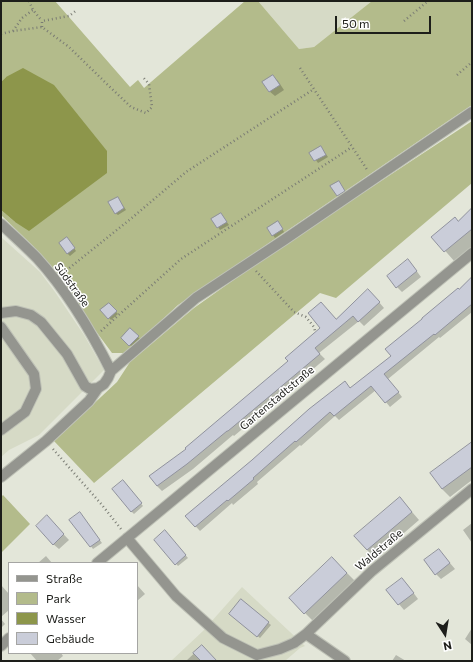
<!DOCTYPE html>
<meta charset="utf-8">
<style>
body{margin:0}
#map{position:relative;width:473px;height:662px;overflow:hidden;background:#e3e6d9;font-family:Commissioner,sans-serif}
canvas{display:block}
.frame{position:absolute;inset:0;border:2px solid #1d1e1a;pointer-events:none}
.legend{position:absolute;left:8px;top:562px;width:130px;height:92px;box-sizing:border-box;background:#fff;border:1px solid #a5a5a3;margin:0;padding:5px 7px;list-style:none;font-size:12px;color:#1d1e1a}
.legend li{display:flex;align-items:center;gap:8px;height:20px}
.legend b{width:20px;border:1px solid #a5a5a3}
.north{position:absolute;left:425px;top:614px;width:40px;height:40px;-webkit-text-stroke:3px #fff;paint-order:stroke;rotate:168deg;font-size:11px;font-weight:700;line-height:16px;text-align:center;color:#1d1e1a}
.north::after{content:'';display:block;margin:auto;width:14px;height:18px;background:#1d1e1a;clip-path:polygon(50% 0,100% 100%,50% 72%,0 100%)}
.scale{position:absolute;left:335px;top:16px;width:96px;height:18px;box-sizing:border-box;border:2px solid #1d1e1a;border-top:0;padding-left:5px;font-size:12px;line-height:14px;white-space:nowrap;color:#1d1e1a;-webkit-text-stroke:3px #fff;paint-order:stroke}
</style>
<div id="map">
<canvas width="473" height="662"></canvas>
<div class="frame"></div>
<ul class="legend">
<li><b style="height:5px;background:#94958f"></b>Straße</li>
<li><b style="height:11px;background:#b3bb8b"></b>Park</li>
<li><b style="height:11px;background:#8d964b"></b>Wasser</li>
<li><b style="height:11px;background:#cacdd9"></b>Gebäude</li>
</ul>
<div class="north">N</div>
<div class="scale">50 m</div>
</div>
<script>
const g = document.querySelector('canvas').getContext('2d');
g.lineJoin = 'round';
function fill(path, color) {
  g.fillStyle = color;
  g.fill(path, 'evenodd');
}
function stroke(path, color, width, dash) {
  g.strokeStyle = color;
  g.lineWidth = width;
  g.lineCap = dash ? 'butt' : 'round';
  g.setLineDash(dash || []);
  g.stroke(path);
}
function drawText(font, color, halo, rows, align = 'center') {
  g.font = font + ' Commissioner,sans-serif';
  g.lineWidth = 3;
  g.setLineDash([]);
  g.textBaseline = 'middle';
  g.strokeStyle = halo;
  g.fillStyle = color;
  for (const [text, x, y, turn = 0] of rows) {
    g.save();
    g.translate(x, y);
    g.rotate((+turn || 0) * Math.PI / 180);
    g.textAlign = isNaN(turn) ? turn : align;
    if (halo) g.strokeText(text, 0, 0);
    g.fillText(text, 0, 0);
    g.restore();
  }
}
const built = new Path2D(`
 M258,1H372L314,47L299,49Z
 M1,237L40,272L55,292L84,335L104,370L39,435L9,450L1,457Z
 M242,587L305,646L300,648L285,661H171L203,631Z`);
const green = new Path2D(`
 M1,1H55L130,87L138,80L144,88L245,1H258L299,49L314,47L372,1H472V105L448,121L178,305L126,353H112L33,246L1,215V210L15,222L6,77L1,82Z
 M472,121V183L336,298L320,293L94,483L54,441L117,382L130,362L194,308L270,254L463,127Z
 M3,495L30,524L1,553V497Z`);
const water = new Path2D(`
 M23,68L54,85L107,151V173L29,231L15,222L1,210V82L6,77Z`);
const shadow = new Path2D(`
 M273,76L278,81L284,90L275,96L269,91Z
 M323,150L328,157L318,163L311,153Z
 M341,185L346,194L340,198L338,196Z
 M118,198L126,210L118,215L115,213Z
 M472,209V248L455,262L433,237L458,222Z
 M221,214L229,225L220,230L213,220Z
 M280,225L284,232L275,238L268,228Z
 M69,241L76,251L70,256L67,253Z
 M413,266L421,277L402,292L397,287Z
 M472,279V312L440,338L439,337L388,379L402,397L390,407L376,390L339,420L335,416L301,446L300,445L257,482L258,484L233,505L232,503L200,531L186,516L392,356L459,290Z
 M373,295L384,308L364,326L359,321L319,353L325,359L234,436L233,435L193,469L162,491L157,486L187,449L289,361L322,328Z
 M109,304L118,314L111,320L102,310Z
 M130,329L140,339L132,347L122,338Z
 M472,443V480L450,497L442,489Z
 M125,484L143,506L134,514L131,511Z
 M400,498L419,520L375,558L367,550Z
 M82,516L102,543L93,549L71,520Z
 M52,522L69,540L59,549L53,544Z
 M472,523V543L463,530Z
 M167,534L188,558L178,566L155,540Z
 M439,550L455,569L441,579L436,574Z
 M46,556L52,563H38Z
 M332,558L355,581L313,621L290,598Z
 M407,584L418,599L404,610L387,590Z
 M1,585L9,594V610L1,617Z
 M137,585L145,594L137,601Z
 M241,601L271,625L260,638L233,616Z
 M1,619L5,624L1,628Z
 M472,628V645L465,639Z
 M202,646L216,661H186Z
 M30,653H61L63,656L57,661H37Z
 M396,655L406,661H392Z`);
const building = new Path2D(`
 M273,75L280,85L269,92L262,82Z
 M321,146L326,155L314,161L309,153Z
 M339,181L345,191L337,196L330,186Z
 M118,197L124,208L115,214L108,202Z
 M472,208V229L444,252L431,237L455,217L458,221Z
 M221,213L227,222L217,228L211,219Z
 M278,221L283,229L272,236L267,228Z
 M67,237L75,248L67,254L59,243Z
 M408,259L417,271L396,288L387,276Z
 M472,277V304L435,335L434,334L384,374L399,392L385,403L371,386L334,416L330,412L296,442L295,441L253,478L254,479L228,501L227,500L195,527L185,516L252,460L309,409L345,381L350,388L391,356L385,349L422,319V318L458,288L459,289Z
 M368,289L380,302L358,322L353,316L315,348L320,354L228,431H227L187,464L157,486L149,476L186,449L185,448L288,361L285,358L320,328L308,313L321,302L336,319Z
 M109,303L117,311L108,319L100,310Z
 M130,328L139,336L129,346L121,338Z
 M472,442V467L442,489L430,473Z
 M123,480L142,503L131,512L112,489Z
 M400,497L412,512L367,550L354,536Z
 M80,512L100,540L90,547L69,520Z
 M47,515L64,534L53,545L36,526Z
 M165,530L186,555L175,565L154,540Z
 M439,549L450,563L435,575L424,560Z
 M332,557L347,573L304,614L289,598Z
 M402,578L414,593L398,605L386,590Z
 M241,599L269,622L257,637L229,614Z
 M202,645L217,661H201L193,653Z`);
const path = new Path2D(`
 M29,1L33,10L42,21
 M404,21L428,1
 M42,27V21L69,16L77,10
 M13,31L22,18L33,10
 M1,34L13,31L42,27L69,47L111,88L131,107L146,113L152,107L149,84L142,76
 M300,68L368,171
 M457,75L472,62
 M256,271L294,312L306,317L314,327L315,331
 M63,273L133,217L186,172L314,89
 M101,331L181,259L352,147
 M53,449L102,505L121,529`);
const minor = new Path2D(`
 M1,224C13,235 25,246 37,258C67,291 91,331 111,371
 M1,313L16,311L31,315L41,322L67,354L85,386L90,389L98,388
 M1,327L34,374L36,389L25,412L1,430
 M1,477L46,441L89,401L98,388L104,384L108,378L111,371L196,298L284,240L472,112
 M127,538L176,596L223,638L257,655L280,649L294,643L306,634L345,661
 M97,563L472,253
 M306,634L372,571L472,489
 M1,646L9,638`);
const streetNames = [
 ["Südstraße",72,285,54],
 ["Gartenstadtstraße",277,398,-40],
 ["Waldstraße",379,550,-40]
];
fill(built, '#d6dac6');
fill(green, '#b3bb8b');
fill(water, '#8d964b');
fill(shadow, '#0003');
fill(building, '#cacdd9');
stroke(building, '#90929d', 1);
stroke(minor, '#bfc2b7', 12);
stroke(path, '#7a7c74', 2.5, [1, 3]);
stroke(minor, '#94958f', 10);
drawText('11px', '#1d1e1a', '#fff', streetNames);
</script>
